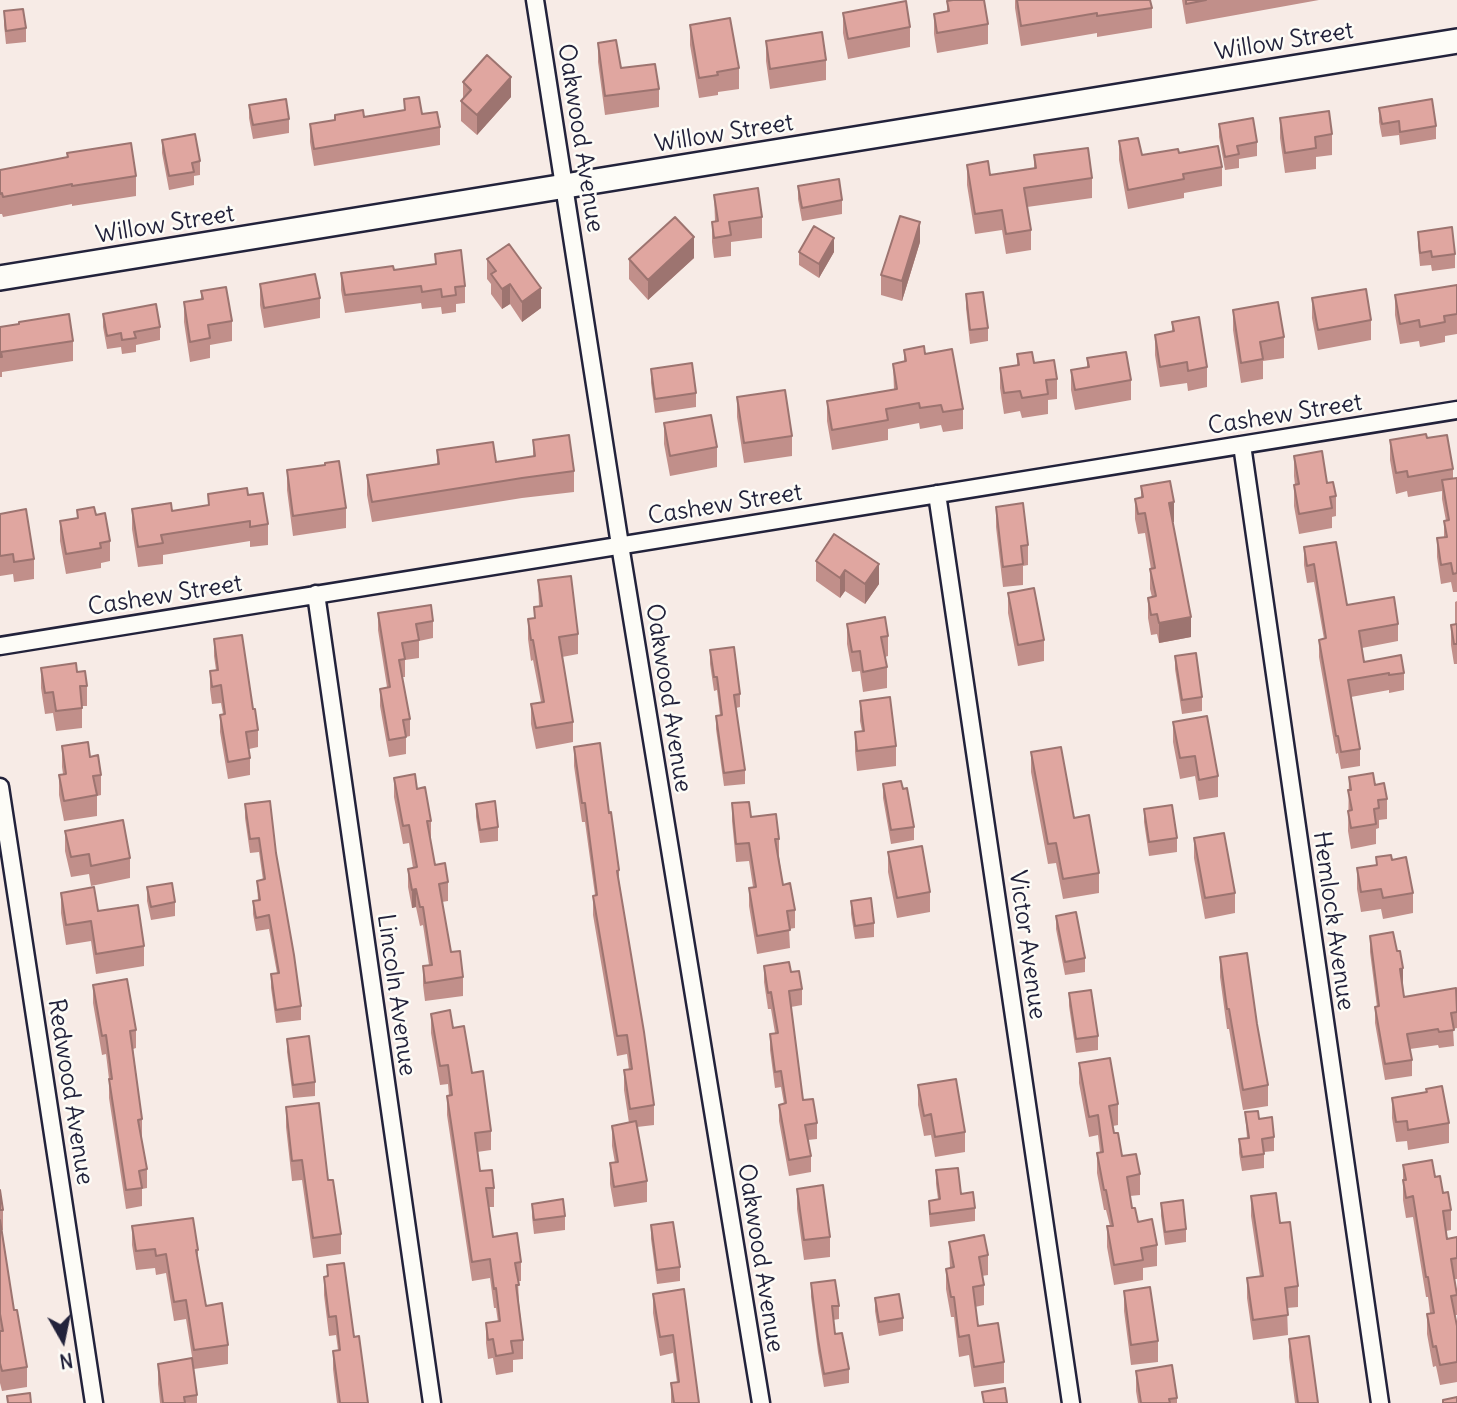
<!DOCTYPE html>
<style>
body{margin:0}
#map{position:relative;width:1457px;height:1403px;overflow:hidden;background:#f7ebe6;font-family:Delius,sans-serif}
canvas{display:block}
.north{position:absolute;left:28px;top:1305px;width:70px;height:70px;-webkit-text-stroke:5px #fdfcf7;paint-order:stroke;rotate:171deg;font-size:19px;font-weight:700;line-height:28px;text-align:center;color:#22223b}
.north::after{content:'';display:block;margin:auto;width:24px;height:32px;background:#22223b;clip-path:polygon(50% 0,100% 100%,50% 72%,0 100%)}
</style>
<div id="map">
<canvas width="1457" height="1403"></canvas>
<div class="north">N</div>
</div>
<script>
const g = document.querySelector('canvas').getContext('2d');
g.lineJoin = 'round';
function stroke(path, color, width, dash) {
  g.strokeStyle = color;
  g.lineWidth = width;
  g.lineCap = dash ? 'butt' : 'round';
  g.setLineDash(dash || []);
  g.stroke(path);
}
function fill(path, color) {
  g.fillStyle = color;
  g.fill(path, 'evenodd');
}
function drawText(font, color, halo, rows, align = 'center') {
  g.font = font + ' Delius,sans-serif';
  g.lineWidth = 5;
  g.setLineDash([]);
  g.textBaseline = 'middle';
  g.strokeStyle = halo;
  g.fillStyle = color;
  for (const [text, x, y, turn = 0] of rows) {
    g.save();
    g.translate(x, y);
    g.rotate((+turn || 0) * Math.PI / 180);
    g.textAlign = isNaN(turn) ? turn : align;
    if (halo) g.strokeText(text, 0, 0);
    g.fillText(text, 0, 0);
    g.restore();
  }
}
const street = new Path2D(`
 M535,0L620,545L761,1403
 M1242,445L1380,1403
 M937,494L1071,1403
 M316,594L432,1403
 M0,646L1457,410
 M0,787L94,1403`);
const secondary = new Path2D(`
 M0,278L1457,41`);
const wall = new Path2D(`
 M1015,0H1150L1152,8V28L1097,37V33L1021,46L1015,8Z
 M1182,0H1319L1186,24Z
 M947,1L988,24V44L937,53L934,34V14L947,11Z
 M4,11L26,28V42L6,44L4,25Z
 M843,13L910,27V47L848,59L843,33Z
 M690,25L739,68V89L718,92V95L699,98L690,45Z
 M766,41L826,60V80L770,89L766,61Z
 M598,43L621,68L659,89V107L605,115L598,62Z
 M463,82L511,97L477,135L461,121V101L463,99Z
 M404,99L440,127V145L314,166L310,142V124L335,120V115L364,117L404,111Z
 M249,105L289,119V133L253,139L249,118Z
 M1379,108L1436,126V139L1400,145L1399,135L1382,137L1379,122Z
 M1280,118L1332,134V155L1316,157V169L1285,173L1280,138Z
 M1219,124L1257,142V156L1239,159V168L1225,170L1219,137Z
 M162,140L200,161V175L194,176V185L169,190L162,153Z
 M1119,141L1142,155L1179,153L1222,167V186L1184,193V198L1128,209L1119,160Z
 M67,153L136,176V196L72,206V204L3,217L2,214H0V170L67,158Z
 M1034,155L1092,178V198L1027,207L1031,230V250L1006,254L1002,230L975,234L967,185V165L990,175L1034,168Z
 M798,186L842,200V214L802,221L798,199Z
 M714,195L762,217V238L731,242V256L714,258L712,242V222L715,221Z
 M1418,232L1455,254V268L1432,271L1431,265L1420,266L1418,245Z
 M920,242L902,301L881,295V275Z
 M799,252H834L819,278L799,265Z
 M435,254L465,286V303L456,304V312L442,314L441,307L422,309L421,303L345,313L341,290V273L394,270L435,264Z
 M694,258L648,300L629,279V259Z
 M487,259L541,308L522,322L510,304L502,309L491,294V284L487,279Z
 M260,284L320,298V318L264,328L260,305Z
 M1457,285V334L1445,336V342L1420,347L1419,341L1400,344L1395,315V295Z
 M201,291L232,321V341L210,345V358L190,362L184,322V302L201,299Z
 M966,294L988,328V341L970,344L966,308Z
 M1312,298L1371,320V340L1318,350L1312,318Z
 M1233,310L1284,337V358L1263,361V379L1241,383L1233,330Z
 M103,314L160,327V340L136,345V352L122,354L121,347L107,349L103,327Z
 M1172,322L1207,367V387L1188,391L1187,383L1160,387L1155,355V335L1172,332Z
 M0,327L73,341V361L2,372V377H0Z
 M904,350L925,354L963,409V429L943,432L941,425L920,429L919,423L888,429V440L832,450L827,421V401L894,390L893,364L904,362Z
 M1017,354L1034,363L1057,379V399L1048,400V414L1022,418L1020,411L1004,414L1000,388V368L1017,365Z
 M1087,358L1131,380V400L1075,410L1071,390V370L1087,367Z
 M651,369L696,393V407L655,413L651,383Z
 M737,397L792,436V456L744,463L737,417Z
 M664,423L717,447V467L670,476L664,444Z
 M1427,438L1453,469V478H1457V592H1453L1451,582L1441,584L1437,557V538L1444,537V521H1446L1442,499V491L1408,497L1407,491L1396,494L1390,460V440Z
 M533,440L574,471V492L522,498L372,522L367,495V475L437,465V450L496,462L533,457Z
 M1294,456L1327,483L1336,496V516L1332,517V528L1299,534L1294,506V485H1295L1294,476Z
 M287,470L346,508V528L293,536L287,490Z
 M1141,486L1174,522H1172L1191,637L1159,643L1157,634L1151,635L1148,618V598L1152,597L1150,589V569H1151L1145,533L1138,534L1135,519V499L1141,498Z
 M208,494L248,495L268,524V545L250,547V541L163,555V564L138,567L132,529V509L172,511L208,506Z
 M996,507L1028,545V565L1023,566V585L1003,587L996,527Z
 M77,510L96,515L110,541V561L101,563V568L66,574L60,541V521L77,518Z
 M0,514L34,559V579L14,582L13,574L0,576Z
 M834,534L879,584L865,604L845,591L840,598L816,581V561Z
 M1304,547L1347,605L1398,624V641L1362,648L1364,662L1404,673V690L1389,693V690L1351,697L1360,749V766L1341,769L1338,753L1336,754L1319,657V640L1324,639L1314,582L1307,583L1304,565Z
 M538,580L578,634V654L562,657L573,722V742L536,749L531,724V704L541,702L533,660L531,661L528,639V619L534,618V607L539,606Z
 M1008,593L1044,640V661L1018,666L1008,613Z
 M1457,601V664H1454L1451,645V625H1455V602Z
 M378,613L433,621V638L419,641V658L405,660V677H402L410,719V736L406,737V754L389,757L380,706V689L387,687L378,630Z
 M847,624L888,636V656L885,657L887,667V688L863,692L860,671L852,672L847,644Z
 M214,639L253,709L258,730V747L249,749L250,758V775L228,779L220,732V715L223,714L221,703L212,704L210,689V671L216,670L214,656Z
 M710,650L740,694V707L736,708L745,770V784L724,786L716,729V716L720,715L717,690L714,691L710,664Z
 M1175,656L1202,697V711L1182,714L1175,669Z
 M41,668L77,672L87,686V706H82V728L56,731L53,713L45,714L41,688Z
 M860,701L896,746V766L857,771L855,752V732L862,731L860,721Z
 M1173,722L1218,776V797L1199,800L1195,776L1180,779L1173,742Z
 M62,746L90,757L101,775V795L97,796V816L64,821L59,795V775L63,774L62,767Z
 M574,747L609,813L619,870V880L654,1105V1125L637,1127L647,1181V1202L614,1207L610,1184V1163H615L612,1146V1126L629,1123L624,1090V1070H629L627,1054L617,1056L593,915V896L595,895L585,822H582L574,766Z
 M1031,752L1074,818L1099,873V893L1063,899L1056,863L1048,864L1031,772Z
 M1349,777L1375,785L1387,799V819L1379,820V828L1376,829V844L1351,849L1348,831Z
 M394,778L417,789L431,821V839H430L435,865L448,882V901L442,902L451,952L463,977V996L425,1001L423,985V966L429,965L423,925L420,926L416,907L412,908L408,887V869L413,868L409,843L403,844L394,797Z
 M883,784L914,827V840L891,844L883,798Z
 M732,803L779,839V857L783,885L795,910V928L789,929L790,948L757,954L749,906V888L753,887L749,861L736,862L732,821Z
 M245,804L276,853L301,1006V1020L276,1023L271,988V974L277,973L269,929L256,931L253,914V901L258,900L257,881L263,880L259,852L250,853L245,818Z
 M476,804L498,827V841L480,843L476,817Z
 M1144,809L1177,838V852L1149,856L1144,822Z
 M65,831L130,858V878L91,886L89,874L71,877L65,851Z
 M1194,838L1235,893V913L1205,919L1194,858Z
 M888,852L930,892V912L897,918L888,872Z
 M1376,857L1413,893V913L1383,919L1381,909L1361,912L1357,889V868L1376,865Z
 M147,887L175,902V916L151,920L147,901Z
 M61,893L98,911L144,946V966L96,974L91,941L66,945L61,913Z
 M851,901L874,923V937L855,939L851,914Z
 M1056,916L1085,958V972L1065,975L1056,929Z
 M1370,936L1403,984H1402L1404,997L1457,994V1028L1453,1029L1454,1046L1439,1048L1438,1045L1410,1049L1412,1060V1076L1385,1080L1375,1023V1007H1377L1370,952Z
 M1220,957L1257,1024L1268,1085V1106L1243,1110L1229,1029H1227L1220,977Z
 M764,966L791,972L802,989V1005L791,1007L803,1100L817,1123V1139L808,1140L811,1156V1172L789,1176L779,1121V1105L784,1104L781,1087L775,1088L770,1050V1034L775,1033L771,1009H768L764,982Z
 M93,985L136,1030V1048L133,1049L142,1119V1138H141L147,1169V1188L142,1189V1206L126,1209L109,1098V1079L106,1054L102,1055L93,1003Z
 M1069,993L1098,1036V1050L1076,1053L1069,1006Z
 M431,1014L453,1028L472,1073L491,1131V1150L477,1152L480,1171L494,1188V1207H489L493,1237L521,1262V1281H518L519,1303L523,1340V1359L513,1360V1372L496,1375L493,1358L488,1359L486,1343V1323L498,1322L496,1308H494L490,1278L472,1281L447,1115V1096H449L448,1084L440,1085L431,1033Z
 M287,1039L315,1082V1096L293,1098L287,1052Z
 M1079,1063L1118,1104V1125L1113,1126L1114,1133L1122,1156L1140,1174V1195L1130,1196L1132,1208L1138,1222L1157,1245V1266L1143,1268V1280L1114,1285L1107,1247V1226H1110L1106,1210H1104L1097,1173V1153L1100,1152L1098,1135L1089,1137L1079,1083Z
 M918,1085L965,1132V1152L935,1157L931,1135L924,1136L918,1105Z
 M1426,1092L1449,1123V1143L1408,1150L1407,1141L1396,1142L1392,1118V1098Z
 M286,1107L341,1234V1254L313,1258L302,1180L292,1181L286,1127Z
 M1245,1112L1259,1119L1274,1137V1151L1264,1152V1168L1242,1171L1239,1153V1139L1247,1138Z
 M1403,1165L1435,1177L1451,1210V1230L1446,1231L1447,1239H1457V1279H1454L1457,1295V1315H1455L1457,1326V1382L1440,1385L1436,1366L1433,1367L1427,1334V1314L1430,1313L1428,1297H1426L1413,1217L1406,1218L1403,1200Z
 M936,1170L975,1208V1221L930,1227L929,1214V1201L938,1199L936,1184Z
 M797,1189L830,1237V1257L804,1260L797,1209Z
 M0,1190L3,1210V1230H2L14,1310L27,1367V1387L2,1391L0,1383Z
 M1251,1196L1280,1223L1298,1286V1307L1287,1308L1288,1335L1253,1340L1247,1298V1278L1260,1277L1251,1216Z
 M1161,1203L1186,1229V1242L1165,1245L1161,1216Z
 M532,1204L565,1216V1230L534,1234L532,1217Z
 M651,1225L680,1267V1281L657,1284L651,1239Z
 M132,1226L198,1250V1259L206,1306L228,1345V1364L194,1369L186,1319L174,1321L166,1273L156,1275L155,1268L136,1270L132,1245Z
 M949,1242L988,1255V1275L982,1276L984,1285V1305L975,1307L978,1326L1004,1362V1383L974,1387L969,1355L959,1357L954,1317H951L946,1289V1269L950,1268Z
 M327,1265L354,1337L368,1403H337L333,1369V1351L338,1350L336,1335L329,1336L324,1295V1277L327,1276Z
 M811,1283L839,1306V1319L833,1320L835,1334L849,1369V1383L824,1387L818,1352L811,1297Z
 M684,1289L699,1403H671V1383L677,1382L673,1353L660,1356L653,1313V1294Z
 M1124,1291L1158,1341V1362L1131,1365L1124,1311Z
 M875,1298L903,1318V1331L879,1336L875,1311Z
 M1289,1339L1318,1403H1295L1289,1357Z
 M158,1364L197,1395V1403H160L158,1384Z
 M1136,1371L1177,1398V1403H1138L1136,1391Z`);
const shadedWall = new Path2D(`
 M511,77V97L477,135V115Z
 M920,222V242L902,301V281Z
 M694,237V258L648,300V280Z
 M834,238V252L819,278V264Z
 M510,284V304L502,309V289Z
 M541,288V308L522,322V302Z
 M1174,502V522L1169,523V503Z
 M879,564V584L865,604V584Z
 M845,570V591L840,598V578Z
 M1191,617V637L1159,643V623Z
 M416,889V907L412,908V890Z
 M1403,968V984L1400,985V969Z`);
const building = new Path2D(`
 M953,0H984L988,24L937,33L934,14L949,11L947,1Z
 M1017,0H1150L1152,8L1097,16V13L1021,26Z
 M1186,0H1206L1186,4Z
 M906,1L910,27L848,39L843,13Z
 M23,9L26,28L6,31L4,11Z
 M730,18L739,68L717,72L718,75L699,78L690,25Z
 M822,32L826,60L770,69L766,41Z
 M616,40L621,68L655,64L659,89L605,96L598,43Z
 M487,55L511,77L477,115L461,101L471,90L463,82Z
 M419,97L422,114L437,112L440,127L314,149L310,124L335,120V115L363,110L364,117L405,110L404,99Z
 M286,99L289,119L253,125L249,105Z
 M1432,99L1436,126L1400,132L1399,121L1382,124L1379,108Z
 M1329,111L1332,134L1315,137L1316,148L1285,153L1280,118Z
 M1253,118L1257,142L1237,146L1239,154L1225,157L1219,124Z
 M195,134L200,161L192,163L194,172L169,176L162,140Z
 M1138,138L1142,155L1178,149L1179,153L1218,146L1222,167L1183,174L1184,179L1128,190L1119,141Z
 M131,143L136,176L72,186V184L3,197L2,193L0,194V170L68,157L67,153Z
 M1088,148L1092,178L1024,188L1031,230L1006,234L1002,210L975,214L967,165L988,161L990,175L1036,168L1034,155Z
 M839,179L842,200L802,208L798,186Z
 M758,188L762,217L729,222L731,235L714,238L712,222L718,221L714,195Z
 M900,216L920,222L902,281L881,275Z
 M675,217L694,237L648,280L629,259Z
 M814,226L834,238L819,264L799,252Z
 M1452,227L1455,254L1432,257L1431,251L1420,253L1418,232Z
 M509,244L541,288L522,302L510,284L502,289L491,274L496,271L487,259Z
 M461,250L465,286L455,287L456,295L442,297L441,289L422,292L421,286L345,295L341,273L393,266L394,270L436,264L435,254Z
 M315,274L320,298L264,308L260,284Z
 M1457,285V314L1444,316L1445,322L1420,327L1419,320L1400,324L1395,295Z
 M226,287L232,321L208,325L210,338L190,342L184,302L203,299L201,291Z
 M1366,289L1371,320L1318,330L1312,298Z
 M983,292L988,328L970,330L966,294Z
 M1278,302L1284,337L1260,342L1263,359L1241,363L1233,310Z
 M156,304L160,327L134,332L136,338L122,340L121,333L107,336L103,314Z
 M69,314L73,341L1,352L2,357H0V327L19,324V322Z
 M1199,317L1207,367L1188,371L1187,362L1160,367L1155,335L1174,331L1172,322Z
 M924,346L925,354L952,349L963,409L943,412L941,405L920,408L919,403L886,409L888,420L832,430L827,401L897,389L893,364L906,361L904,350Z
 M1032,352L1034,363L1054,360L1057,379L1046,380L1048,394L1022,398L1020,391L1004,393L1000,368L1019,365L1017,354Z
 M1126,352L1131,380L1075,390L1071,370L1089,367L1087,358Z
 M692,363L696,393L655,399L651,369Z
 M785,390L792,436L744,443L737,397Z
 M711,415L717,447L670,456L664,423Z
 M1426,434L1427,438L1447,435L1453,469L1408,477L1407,471L1396,473L1390,440Z
 M569,435L574,471L522,478L372,502L367,475L439,464L437,450L493,442L496,462L535,456L533,440Z
 M1322,451L1327,483L1333,482L1336,496L1330,497L1332,508L1299,514L1294,485L1299,484L1294,456Z
 M339,461L346,508L293,516L287,470L325,465V463Z
 M1457,478V573L1453,574L1451,563L1441,565L1437,538L1447,537L1444,521L1449,520L1442,480Z
 M1170,481L1174,502L1169,503L1191,617L1159,623L1157,614L1151,615L1148,598L1156,596L1150,569L1155,568L1145,513L1138,514L1135,499L1143,497L1141,486Z
 M247,488L248,495L263,493L268,524L250,527V521L161,535L163,543L138,547L132,509L171,503L172,511L209,505L208,494Z
 M1023,503L1028,545L1021,546L1023,564L1003,567L996,507Z
 M94,507L96,515L105,513L110,541L100,543L101,548L66,554L60,521L78,518L77,510Z
 M26,509L34,559L14,562L13,554L0,556V514Z
 M834,534L879,564L865,584L845,570L840,578L816,561Z
 M1336,542L1347,605L1394,597L1398,624L1359,631L1364,662L1401,655L1404,673L1389,675V673L1348,680L1360,749L1341,752L1338,736H1336L1319,640L1326,638L1314,564L1307,566L1304,547Z
 M571,576L578,634L559,637L573,722L536,728L531,704L544,702L533,640H531L528,619L535,618L534,607L542,606L538,580Z
 M1034,588L1044,640L1018,645L1008,593Z
 M431,605L433,621L416,624L419,640L402,643L405,659L399,660L410,719L403,720L406,737L389,740L380,689L390,687L378,613Z
 M885,617L888,636L881,637L887,667L863,672L860,651L852,652L847,624Z
 M1457,624V644H1454L1451,625Z
 M242,635L253,709H255L258,730L246,732L250,758L228,762L220,715L225,714L221,685L212,687L210,671L218,670L214,639Z
 M734,647L740,694L734,695L745,770L724,773L716,716L722,715L717,677H714L710,650Z
 M1196,653L1202,697L1182,700L1175,656Z
 M76,663L77,672L85,671L87,686H80L82,708L56,711L53,692L45,693L41,668Z
 M890,697L896,746L857,751L855,732L864,731L860,701Z
 M1207,716L1218,776L1199,780L1195,756L1180,758L1173,722Z
 M88,742L90,757L98,755L101,775L93,776L97,795L64,801L59,775L66,774L62,746Z
 M600,743L609,813L611,812L619,870L617,871L644,1032L654,1105L630,1109L624,1070L632,1069L627,1035L617,1036L593,896L597,895L585,803H582L574,747Z
 M1061,747L1074,818L1089,815L1099,873L1063,879L1056,843L1048,844L1031,752Z
 M1373,773L1375,785L1384,783L1387,799L1378,800L1379,808L1374,809L1376,824L1351,828L1348,811L1352,810L1348,790H1351L1349,777Z
 M415,774L417,789L425,787L431,821H427L435,865L445,863L448,882L439,884L451,952L460,951L463,977L425,983L423,966L432,965L423,907H420L416,889L412,890L408,869L417,867L409,825L403,826L394,778Z
 M901,781L903,789L907,788L914,827L891,830L883,784Z
 M270,801L276,853L294,955L301,1006L276,1010L271,974L279,973L269,915L256,918L253,901L260,900L257,881L265,879L259,838L250,839L245,804Z
 M495,801L498,827L480,830L476,804Z
 M749,802L751,817L776,814L779,839H775L783,885L790,883L795,910L787,911L790,930L757,936L749,888L756,887L749,843L736,844L732,803Z
 M1172,805L1177,838L1149,842L1144,809Z
 M123,820L130,858L91,866L89,854L71,857L65,831Z
 M1224,833L1235,893L1205,898L1194,838Z
 M922,846L930,892L897,898L888,852Z
 M1391,855L1392,860L1406,857L1413,893L1383,898L1381,889L1361,892L1357,868L1377,865L1376,857Z
 M172,883L175,902L151,907L147,887Z
 M94,887L98,911L138,905L144,946L96,954L91,921L66,925L61,893Z
 M871,898L874,923L855,926L851,901Z
 M1076,912L1085,958L1065,962L1056,916Z
 M1393,932L1397,951H1400L1403,968L1400,969L1404,997L1456,988L1457,1012L1451,1013L1454,1030L1439,1032L1438,1029L1407,1034L1412,1060L1385,1064L1375,1007L1379,1006L1370,936Z
 M1247,953L1257,1024L1268,1085L1243,1090L1229,1009H1227L1220,957Z
 M789,962L791,972L799,971L802,989L789,991L803,1100L813,1099L817,1123L805,1125L811,1156L789,1160L779,1105L786,1103L781,1071L775,1072L770,1034L778,1033L771,992L768,993L764,966Z
 M127,979L136,1030L130,1031L142,1119L138,1120L147,1169L139,1171L142,1188L126,1190L109,1079H112L106,1035L102,1036L93,985Z
 M1091,990L1098,1036L1076,1039L1069,993Z
 M450,1010L453,1028L464,1026L472,1073L483,1071L491,1131L475,1133L480,1171L492,1170L494,1188H486L493,1237L517,1233L521,1262L515,1263L519,1285H516L523,1340L511,1341L513,1353L496,1356L493,1339L488,1340L486,1323L500,1321L496,1288L494,1289L490,1259L472,1262L447,1096L452,1095L448,1065L440,1066L431,1014Z
 M309,1036L315,1082L293,1085L287,1039Z
 M1110,1058L1118,1104L1109,1106L1114,1133H1118L1122,1156L1136,1154L1140,1174L1127,1177L1132,1208H1135L1138,1222L1152,1219L1157,1245L1141,1248L1143,1260L1114,1265L1107,1226H1113L1106,1190H1104L1097,1153L1103,1152L1098,1115L1089,1117L1079,1063Z
 M956,1079L965,1132L935,1137L931,1114L924,1116L918,1085Z
 M1442,1086L1449,1123L1408,1130L1407,1121L1396,1122L1392,1098L1427,1092L1426,1089Z
 M319,1103L328,1180H333L341,1234L313,1238L302,1160L292,1161L286,1107Z
 M1258,1111L1259,1119L1272,1117L1274,1137L1262,1139L1264,1154L1242,1157L1239,1139L1249,1138L1245,1112Z
 M636,1121L647,1181L614,1187L610,1163L618,1162L612,1126Z
 M1432,1160L1435,1177L1440,1176L1443,1193L1448,1192L1451,1210L1443,1211L1447,1239L1457,1237V1258L1451,1259L1457,1295L1451,1296L1457,1326V1362L1440,1365L1436,1346L1433,1347L1427,1314L1434,1313L1428,1277H1426L1413,1196L1406,1198L1403,1180H1406L1403,1165Z
 M958,1168L961,1194L973,1192L975,1208L930,1214L929,1201L940,1199L936,1170Z
 M823,1185L830,1237L804,1240L797,1189Z
 M0,1190L3,1210H0Z
 M1276,1193L1280,1223L1290,1222L1298,1286L1285,1288L1288,1315L1253,1320L1247,1278L1263,1276L1251,1196Z
 M563,1199L565,1216L534,1220L532,1204Z
 M1183,1200L1186,1229L1165,1232L1161,1203Z
 M193,1218L198,1250H196L206,1306L222,1303L228,1345L194,1350L186,1300L174,1302L166,1254L156,1256L155,1249L136,1251L132,1226Z
 M0,1220L14,1310H17L27,1367L2,1371L0,1363V1331H3L0,1314Z
 M673,1222L680,1267L657,1270L651,1225Z
 M984,1235L988,1255L979,1257L984,1285L973,1287L978,1326L998,1323L1004,1362L974,1367L969,1335L959,1337L954,1297H951L946,1269L954,1267L949,1242Z
 M344,1263L354,1337L359,1336L368,1403H340L333,1351L340,1350L336,1316L329,1317L324,1277L328,1276L327,1265Z
 M835,1280L839,1306H832L835,1334L842,1333L849,1369L824,1374L818,1339L811,1283Z
 M1150,1287L1158,1341L1131,1345L1124,1291Z
 M684,1289L699,1403H674L671,1383L679,1382L673,1335L660,1337L653,1294Z
 M899,1294L903,1318L879,1322L875,1298Z
 M1309,1336L1318,1403H1298L1289,1339Z
 M192,1358L197,1395L184,1397L185,1403H163L158,1364Z
 M1172,1365L1177,1398L1169,1399L1170,1403H1141L1136,1371Z
 M1005,1388L1007,1403H984L982,1392Z
 M30,1393L31,1403H8L7,1396Z
 M1457,1397V1403H1443V1400Z`);
const streetNames = [
 ["Willow Street",1284,42,-9],
 ["Willow Street",724,134,-9],
 ["Oakwood Avenue",580,138,81],
 ["Willow Street",165,225,-9],
 ["Cashew Street",1285,415,-9],
 ["Cashew Street",725,505,-9],
 ["Cashew Street",165,596,-9],
 ["Oakwood Avenue",668,698,81],
 ["Hemlock Avenue",1333,921,82],
 ["Victor Avenue",1027,945,82],
 ["Lincoln Avenue",396,995,82],
 ["Redwood Avenue",70,1092,81],
 ["Oakwood Avenue",760,1258,81]
];
stroke(street, '#22223b', 21);
stroke(secondary, '#22223b', 28);
stroke(street, '#fdfcf7', 16);
stroke(secondary, '#fdfcf7', 23);
fill(wall, '#c18f8a');
fill(shadedWall, '#9d7470');
fill(building, '#e0a6a0');
stroke(building, '#9d7470', 2);
drawText('24px', '#22223b', '#fdfcf7', streetNames);
</script>
